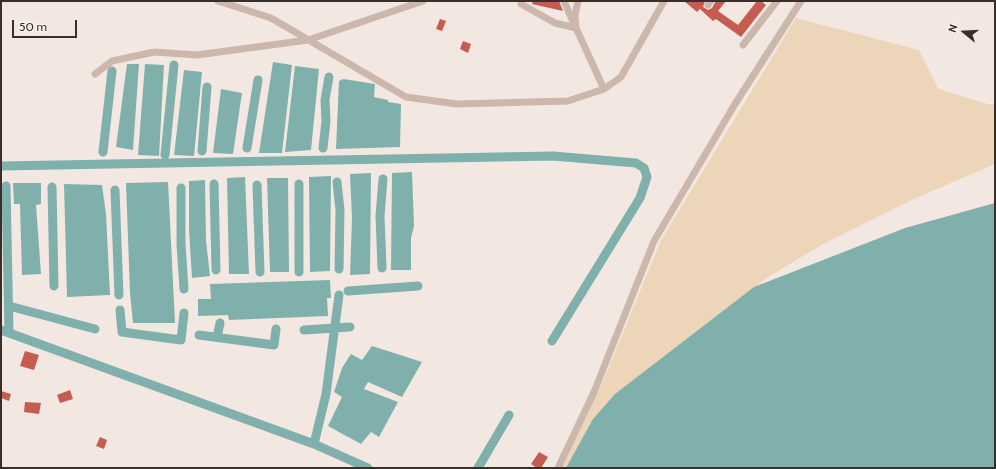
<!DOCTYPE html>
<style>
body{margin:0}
#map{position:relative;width:996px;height:469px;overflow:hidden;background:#f3e8e1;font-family:Cabin,sans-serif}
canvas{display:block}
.frame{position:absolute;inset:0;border:2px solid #3a2e2b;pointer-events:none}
.north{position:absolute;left:944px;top:12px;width:40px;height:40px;-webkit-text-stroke:3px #faf3ee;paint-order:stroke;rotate:288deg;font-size:11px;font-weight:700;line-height:16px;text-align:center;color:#3a2e2b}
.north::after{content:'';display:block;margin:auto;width:14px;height:18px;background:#3a2e2b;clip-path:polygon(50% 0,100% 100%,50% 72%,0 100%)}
.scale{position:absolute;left:12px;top:20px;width:65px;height:18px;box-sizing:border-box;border:2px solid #3a2e2b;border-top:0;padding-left:5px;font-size:12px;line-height:14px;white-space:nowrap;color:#3a2e2b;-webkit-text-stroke:3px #faf3ee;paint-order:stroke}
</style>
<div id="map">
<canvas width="996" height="469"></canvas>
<div class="frame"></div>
<div class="north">N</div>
<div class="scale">50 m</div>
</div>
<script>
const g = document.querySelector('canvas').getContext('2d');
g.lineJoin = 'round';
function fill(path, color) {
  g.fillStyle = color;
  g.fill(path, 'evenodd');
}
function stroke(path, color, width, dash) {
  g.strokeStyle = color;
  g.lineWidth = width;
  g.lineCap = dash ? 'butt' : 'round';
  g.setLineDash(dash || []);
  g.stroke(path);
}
const sand = new Path2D(`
 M796,18L919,50L938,89L988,104H995V164L916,198L823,244L765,279L665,366L574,468H561L604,379L661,240Z`);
const water = new Path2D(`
 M273,62L292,65L282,153H259Z
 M127,64H139L133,150L116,147Z
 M145,64L164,65L159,156L138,155Z
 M295,66L319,69L311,150L285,152Z
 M184,70L202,72L194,156L174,155Z
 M343,79L375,84L374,97L388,100V102L401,104L400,147L336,149L339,81Z
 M221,89L242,93L233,154L213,153Z
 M412,172L414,226L411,238V270H391L392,173Z
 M371,173L370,274L350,275L352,218L350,174Z
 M331,176L330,271L310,272L309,177Z
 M245,177L249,274H229L227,178Z
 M267,178H288L289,272H270Z
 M205,180L206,241L210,276L192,278L189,230V181Z
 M168,182L175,323H133L130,293L126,183Z
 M13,183H41V204L36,205L41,274L22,275L20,204H14Z
 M64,184L102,185L106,214L110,295L67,297Z
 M995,203V468H566L593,419L615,394L754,287L905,228Z
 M330,280L331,298H327L328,316L229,320L228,315L198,316V299H211L210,284Z
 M372,346L422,362L402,397L368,382L364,389L398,402L379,437L371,432L361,444L328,426L342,397L334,392L342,368L351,354L362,360Z`);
const canal = new Path2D(`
 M247,148L258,80
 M323,148L326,121L325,100L329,77
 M202,151L207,87
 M103,152L112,71
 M165,155L174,65
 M1,166L553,156L636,163L644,168L647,177L640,198L552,341
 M337,182L340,210L339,269
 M214,184L216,270
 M299,184V272
 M257,185L260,272
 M6,186L9,332
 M52,187L54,286
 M181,188V244L184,289
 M115,190L119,295
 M382,268L380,216L383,179
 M348,291L418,286
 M9,306L95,329
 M120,310L122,332L181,340L184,313
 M1,330L314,444L326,394L339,295
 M304,330L350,327
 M199,335L274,345L276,329
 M217,337L220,323
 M314,444L368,468
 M478,468L509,415`);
const building = new Path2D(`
 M533,1H559L563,11L532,4Z
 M684,1H705L703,7L708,10L712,8L716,1H726L718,11L738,25L757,1H761L766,5L741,37L716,19L713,21L700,9L697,12Z
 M440,19L446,21L442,31L436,29Z
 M463,41L471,44L468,53L460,49Z
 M25,351L39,355L34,370L20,366Z
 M70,390L73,399L60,403L57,395Z
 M1,391L11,394L9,401L1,398Z
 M25,402L41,403L39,414L24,412Z
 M100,437L107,440L104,449L96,446Z
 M539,452L548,457L541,468H537L531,464Z`);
const minor = new Path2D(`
 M218,1L271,18L406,97L457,104L568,101L604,89L621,77L664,1
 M564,1L574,24
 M578,1L575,16L576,28L604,89
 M521,4L555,23L576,28
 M708,5L711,1
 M743,45L777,1
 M95,74L112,61L154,52L197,55L308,40L423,1
 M558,468L594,392L654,241L735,104L801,1`);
fill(sand, '#edd5b9');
fill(water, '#80b0ac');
stroke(canal, '#80b0ac', 9);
fill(building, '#c45c4f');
stroke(minor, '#ccb7ad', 7);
</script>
